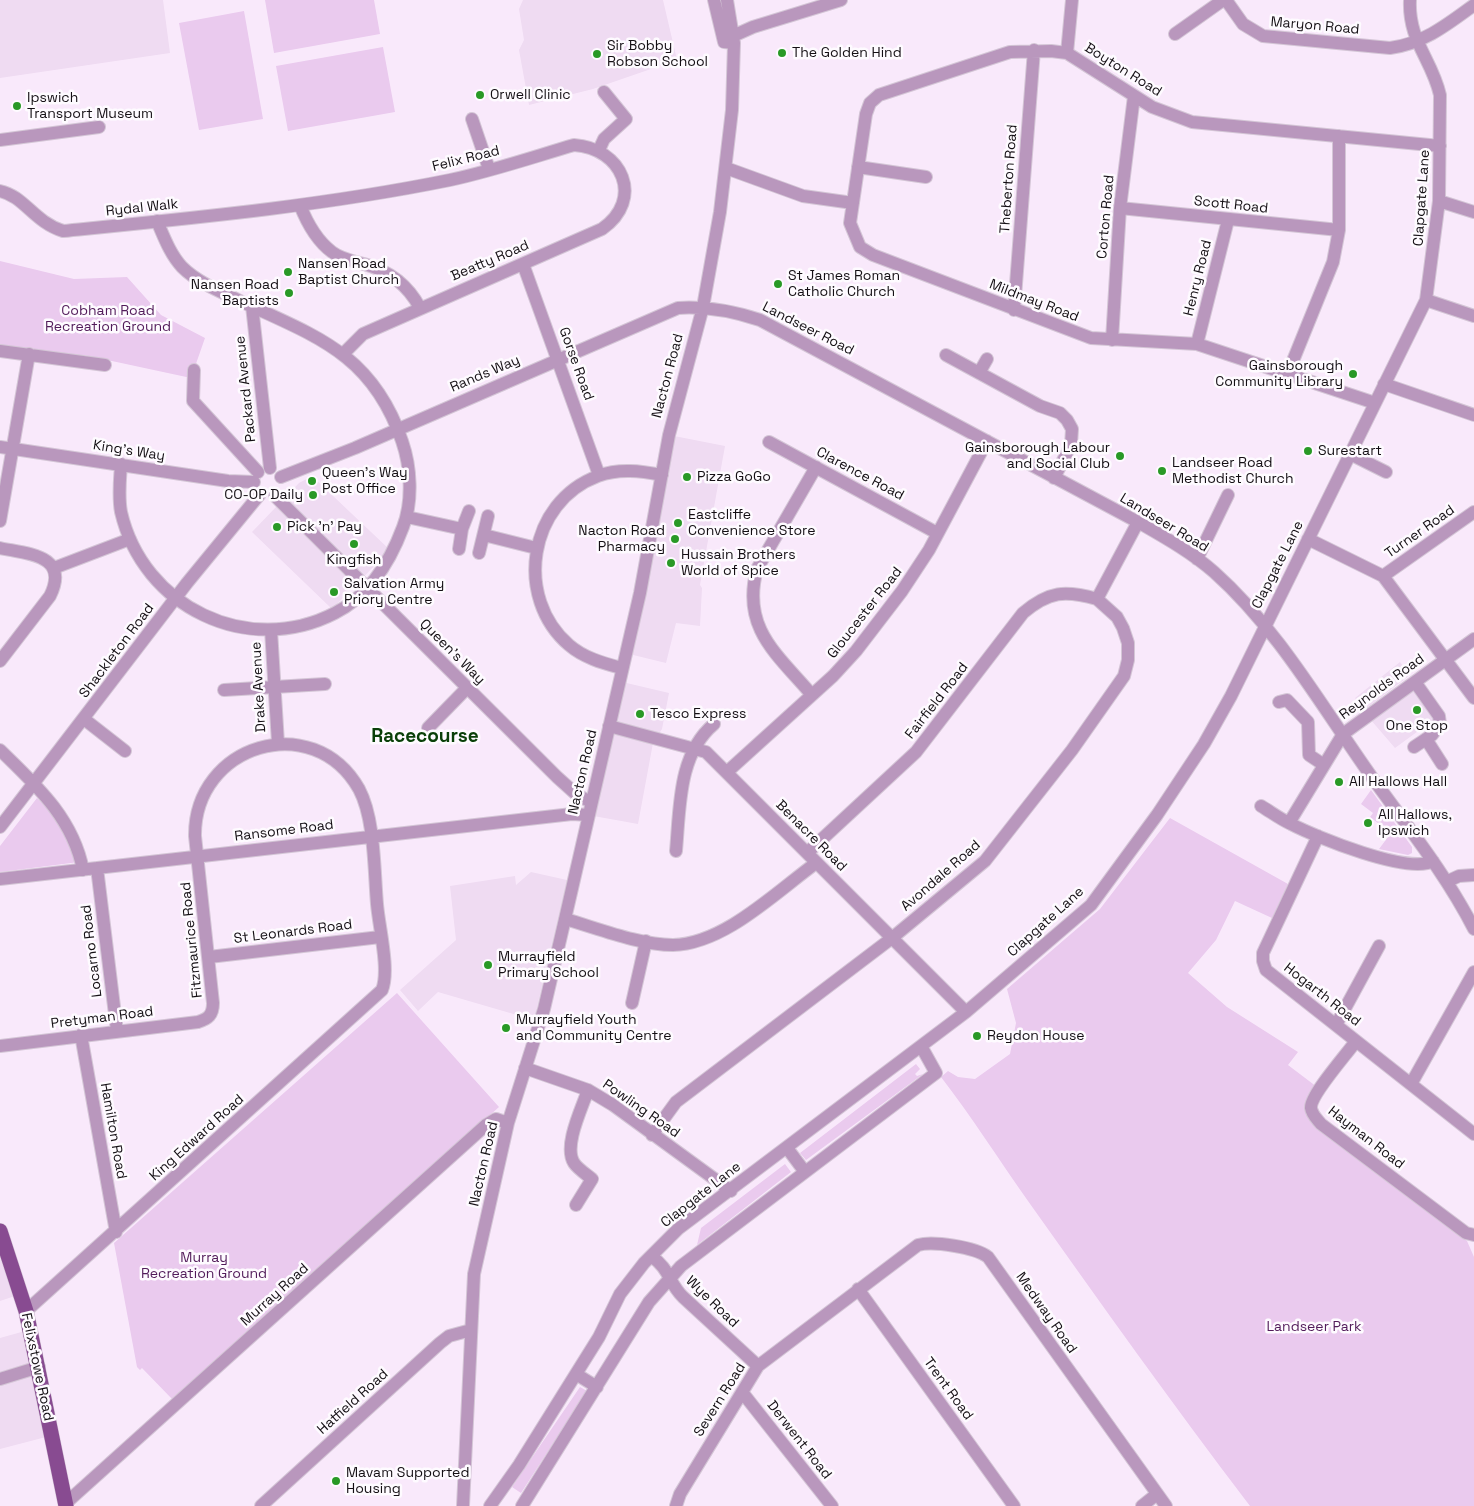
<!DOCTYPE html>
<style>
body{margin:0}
canvas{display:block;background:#f9e9fb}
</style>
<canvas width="1474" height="1506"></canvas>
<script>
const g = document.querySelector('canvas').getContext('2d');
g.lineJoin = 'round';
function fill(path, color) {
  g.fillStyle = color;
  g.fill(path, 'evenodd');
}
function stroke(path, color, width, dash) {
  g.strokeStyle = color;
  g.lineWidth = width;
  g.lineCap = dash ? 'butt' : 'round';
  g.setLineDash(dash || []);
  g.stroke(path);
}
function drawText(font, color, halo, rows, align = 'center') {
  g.font = font + ' "Space Grotesk",sans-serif';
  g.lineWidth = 5;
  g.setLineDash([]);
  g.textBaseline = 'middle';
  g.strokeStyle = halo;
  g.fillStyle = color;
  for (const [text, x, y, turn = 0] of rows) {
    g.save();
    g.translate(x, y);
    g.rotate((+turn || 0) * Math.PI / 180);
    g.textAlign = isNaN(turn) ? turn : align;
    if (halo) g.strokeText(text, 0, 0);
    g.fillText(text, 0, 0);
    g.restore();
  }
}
const built = new Path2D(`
 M0,0H163L170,53L0,78Z
 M523,0H663L677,60L593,89L529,105L519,50L524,40L519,9Z
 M669,435L725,446L700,585L702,588L700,626L676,623L666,663L625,653Z
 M312,476L390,550L332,609L252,532L299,483Z
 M1400,662L1410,675L1364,710L1355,698Z
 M618,681L669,693L662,729L653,743L638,824L588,815Z
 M1415,689L1436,718L1395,748L1370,719Z
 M531,872L567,880L534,1020L438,992L418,1011L400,990L456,940L450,886L515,876L516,885Z
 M0,1258L15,1296L0,1301Z
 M25,1331L46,1437L0,1449V1338Z`);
const green = new Path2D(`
 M265,0H374L380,34L274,53Z
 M244,11L263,119L199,130L179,23Z
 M383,47L395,112L288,131L276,66Z
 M0,261L74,279L127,277L161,315L205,338L191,378L84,355L75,358L0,351Z
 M1371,790L1412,847V853L1408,855L1379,849L1391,833L1370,817L1373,813L1361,804Z
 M37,798C58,816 68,838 79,862L0,872V846Z
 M1170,818L1288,884L1272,918L1235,901L1216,940L1188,973L1227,1007L1298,1052L1288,1065L1317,1087L1306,1105L1467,1241L1474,1257V1506H1250C1174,1406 1101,1304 1028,1201C999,1160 972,1117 941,1077L948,1071L958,1077L975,1079L1010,1054L1016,1023L1007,989L1100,909Z
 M397,993L499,1107L172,1399L142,1368L140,1370L137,1367L114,1243Z
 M916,1064L920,1069L915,1074L917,1076L923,1074L806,1160L800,1153Z
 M785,1164L791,1172L697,1245L701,1228Z
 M580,1387L587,1391L521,1493L512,1487Z`);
const minor = new Path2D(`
 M714,0L724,42L734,43
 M1226,0L1243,24L1263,36L1390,48C1423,44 1448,24 1474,5
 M1175,34L1223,0
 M733,36L753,27L841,0
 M1067,53L1072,0
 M472,119L489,169
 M0,140L99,127
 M599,150L604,139L626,119L604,92
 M858,167L926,177
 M726,168L803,196L853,203
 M0,191C24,196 34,222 63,231C193,218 322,206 450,180C492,171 533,157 574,145C622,148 645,199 602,229L363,334L343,354
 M1439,201L1474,212
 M300,205C307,223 316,240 332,252C341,259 353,261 364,264C390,271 408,285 420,308
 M1120,208L1339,230
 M523,264L599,475
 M1426,300L1474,316
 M252,306L270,468
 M1014,310L1034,50
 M1112,340L1120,208L1134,96
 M1197,344L1228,220
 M0,351L105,365
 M946,355L1040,406L1060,413L1067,420L1072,429L1071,445L1054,478
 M194,370L193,401L258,472
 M979,373L987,359
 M1288,373L1333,262L1339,230V136
 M1384,384L1474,415
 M1375,403L1197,344L1091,338L873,255L860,247L850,223L866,114L870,103L879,95L1010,52L1051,51L1067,53L1152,107L1192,122L1440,146
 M769,442L937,533
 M0,447L228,481L254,482
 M1350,454L1386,472
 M121,464C120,480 118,496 121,512C143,607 248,658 335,613C370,595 390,562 403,527C413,501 411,467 402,441C372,353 315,336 238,300C219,291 197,282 182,267C170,254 164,237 157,221
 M281,477L355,448L678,308C707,306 732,311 760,320L1138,522C1164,537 1191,552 1214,572C1278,629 1322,707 1371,776C1407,826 1446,874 1474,929
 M275,496L557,777L577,795L591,802
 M407,517L462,529L469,511
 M0,521L29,354
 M484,535L536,548
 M1308,539L1383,576L1474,698
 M0,548C28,554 70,555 50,596L0,661
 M459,549L462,529
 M479,553L488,516
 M1197,559L1228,495
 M54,568L130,539
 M1383,576L1474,512
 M271,630L278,743
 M621,668C603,663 584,658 569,645C514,598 528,502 598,476C619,468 641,471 662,475
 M224,690L325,684
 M812,695C777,654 741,628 757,569L816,467
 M1279,702L1287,700L1308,722L1309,755L1324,765
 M84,719L125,751
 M609,726L706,752L966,1012
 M428,728L467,688
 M1426,739L1442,764
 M1414,747L1432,735L1440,724L1439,716L1415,682
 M0,750C36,785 73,818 83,870
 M727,772L833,676L856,651L902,591L929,550L987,441
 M1261,806C1271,812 1280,819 1291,824C1316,837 1409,875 1433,861
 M1289,823L1343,734L1474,639
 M0,827L187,583L260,494
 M1318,836L1263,953V961L1266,970L1474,1134
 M676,851C680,807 678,754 714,724
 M807,853L916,752L1023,613C1049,591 1065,590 1097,599
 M97,868L117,1031
 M0,879L572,814L588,815
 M1448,881L1459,876L1474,875
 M565,919C597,928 639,945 673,945C724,944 776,892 816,863
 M209,957L380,937
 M632,1003L646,941
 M1336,1025L1379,946
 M81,1035L116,1232
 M1356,1041C1347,1054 1310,1095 1311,1108C1312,1115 1317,1119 1321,1124L1466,1233L1474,1235
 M0,1046L198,1022C208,1019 213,1015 213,1003L195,836C194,745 313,708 359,789C375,819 374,870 377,904C379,928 390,970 382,990L26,1311
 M525,1068L588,1090L613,1105L731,1191
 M1411,1084L1474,972
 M652,1135L676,1102L892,938L985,861L1072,750L1124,676L1128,660V643L1123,628L1117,617L1097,599L1138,522
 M787,1148L805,1172
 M576,1205L592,1179C586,1174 578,1169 574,1163C563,1146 582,1108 588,1090
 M651,1256C670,1269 668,1282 683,1297L758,1366
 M858,1289L1014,1506
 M576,1374L597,1387
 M0,1379L39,1367
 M742,1392L832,1506
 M66,1503L486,1125L496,1119L508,1123
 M261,1506L440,1343L449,1336L471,1330
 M463,1506L474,1274L508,1123L544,1009L565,919L640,593L669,435L703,307L720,212L732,110L734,43L727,0
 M490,1506L519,1465L599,1337L620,1294L644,1263L678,1229L966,1012L1091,905L1157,815L1204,744L1231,696L1426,300L1439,201L1440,95C1432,59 1408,41 1410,0
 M522,1506L649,1302L681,1266L936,1073L921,1046
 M676,1506L680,1494L758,1366L918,1245C933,1241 975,1247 988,1257L1166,1506
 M1142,1506L1157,1494`);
const major = new Path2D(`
 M0,1231L26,1311L66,1506`);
const markers = [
 [782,53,5,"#299926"],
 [597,54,5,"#299926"],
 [480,95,5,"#299926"],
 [17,106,5,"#299926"],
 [288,272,5,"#299926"],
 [778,284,5,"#299926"],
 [289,293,5,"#299926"],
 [1353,374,5,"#299926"],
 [1308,451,5,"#299926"],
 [1120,456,5,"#299926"],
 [1162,471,5,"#299926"],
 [687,477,5,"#299926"],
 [312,481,5,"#299926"],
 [313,495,5,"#299926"],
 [678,523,5,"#299926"],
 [277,527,5,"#299926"],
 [675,539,5,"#299926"],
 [354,544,5,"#299926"],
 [671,563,5,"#299926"],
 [334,592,5,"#299926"],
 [1417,710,5,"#299926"],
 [640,714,5,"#299926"],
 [1339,782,5,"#299926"],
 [1368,823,5,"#299926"],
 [488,965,5,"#299926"],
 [506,1028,5,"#299926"],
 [977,1036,5,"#299926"],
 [336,1481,5,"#299926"]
];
const streetNames = [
 ["Maryon Road",1315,26,5],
 ["Boyton Road",1123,70,32],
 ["Felix Road",466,159,-14],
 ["Theberton Road",1009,179,-86],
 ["Clapgate Lane",1422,198,-86],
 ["Scott Road",1231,205,6],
 ["Rydal Walk",142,208,-6],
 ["Corton Road",1106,217,-85],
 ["Beatty Road",490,261,-23],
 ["Henry Road",1198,278,-76],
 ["Mildmay Road",1034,301,21],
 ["Landseer Road",808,329,27],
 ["Gorse Road",576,364,70],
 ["Rands Way",485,374,-23],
 ["Nacton Road",668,376,-75],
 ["Packard Avenue",246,389,-96],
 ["King's Way",129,451,9],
 ["Clarence Road",860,474,28],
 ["Landseer Road",1164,523,31],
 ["Turner Road",1420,532,-35],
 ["Clapgate Lane",1278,565,-63],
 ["Gloucester Road",865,613,-52],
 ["Shackleton Road",117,651,-53],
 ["Queen's Way",452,652,45],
 ["Drake Avenue",259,687,-93],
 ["Reynolds Road",1382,687,-36],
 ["Fairfield Road",937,701,-52],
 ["Nacton Road",583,772,-77],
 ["Ransome Road",284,831,-7],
 ["Benacre Road",811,836,45],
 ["Avondale Road",941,876,-41],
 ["Clapgate Lane",1046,922,-42],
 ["St Leonards Road",293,932,-7],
 ["Fitzmaurice Road",192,940,-96],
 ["Locarno Road",92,951,-97],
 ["Hogarth Road",1322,995,38],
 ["Pretyman Road",102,1018,-7],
 ["Powling Road",641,1109,35],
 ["Hamilton Road",113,1131,80],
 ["King Edward Road",197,1138,-42],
 ["Hayman Road",1366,1138,38],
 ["Nacton Road",484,1164,-77],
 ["Clapgate Lane",701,1195,-38],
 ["Murray Road",275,1295,-42],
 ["Wye Road",712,1302,44],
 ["Medway Road",1046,1313,55],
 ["Felixstowe Road",37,1367,78],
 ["Trent Road",948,1389,54],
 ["Severn Road",720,1400,-58],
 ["Hatfield Road",353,1402,-42],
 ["Derwent Road",799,1440,52]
];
const poiNames = [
 ["Sir Bobby",607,46],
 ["Robson School",607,62],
 ["The Golden Hind",792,53],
 ["Orwell Clinic",490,95],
 ["Ipswich",27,98],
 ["Transport Museum",27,114],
 ["Nansen Road",298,264],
 ["Baptist Church",298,280],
 ["St James Roman",788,276],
 ["Catholic Church",788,292],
 ["Nansen Road",279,285,"right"],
 ["Baptists",279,301,"right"],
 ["Gainsborough",1343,366,"right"],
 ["Community Library",1343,382,"right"],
 ["Gainsborough Labour",1110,448,"right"],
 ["and Social Club",1110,464,"right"],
 ["Surestart",1318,451],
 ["Landseer Road",1172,463],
 ["Methodist Church",1172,479],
 ["Queen's Way",322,473],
 ["Post Office",322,489],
 ["Pizza GoGo",697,477],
 ["CO-OP Daily",303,495,"right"],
 ["Eastcliffe",688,515],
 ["Convenience Store",688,531],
 ["Pick 'n' Pay",287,527],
 ["Nacton Road",665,531,"right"],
 ["Pharmacy",665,547,"right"],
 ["Hussain Brothers",681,555],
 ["World of Spice",681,571],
 ["Kingfish",354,560,"center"],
 ["Salvation Army",344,584],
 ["Priory Centre",344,600],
 ["Tesco Express",650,714],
 ["One Stop",1417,726,"center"],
 ["All Hallows Hall",1349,782],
 ["All Hallows,",1378,815],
 ["Ipswich",1378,831],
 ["Murrayfield",498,957],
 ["Primary School",498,973],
 ["Murrayfield Youth",516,1020],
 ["and Community Centre",516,1036],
 ["Reydon House",987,1036],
 ["Mavam Supported",346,1473],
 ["Housing",346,1489]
];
const parkNames = [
 ["Cobham Road",108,311],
 ["Recreation Ground",108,327],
 ["Murray",204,1258],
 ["Recreation Ground",204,1274],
 ["Landseer Park",1314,1327]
];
const districtNames = [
 ["Racecourse",425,737]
];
fill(built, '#efdbf2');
fill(green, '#eacaee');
stroke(minor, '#d4c6d6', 14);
stroke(major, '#d4c6d6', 16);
stroke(minor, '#b997bd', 12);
stroke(major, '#884b91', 15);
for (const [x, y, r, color] of markers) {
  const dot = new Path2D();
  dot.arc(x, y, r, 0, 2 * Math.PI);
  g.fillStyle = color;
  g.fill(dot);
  stroke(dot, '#fefbff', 2);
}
drawText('14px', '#140f14', '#fefbff', streetNames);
drawText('14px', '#140f14', '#fefbff', poiNames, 'left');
drawText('14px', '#521b5a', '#fefbff', parkNames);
drawText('bold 19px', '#0a4009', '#fefbff', districtNames);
</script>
